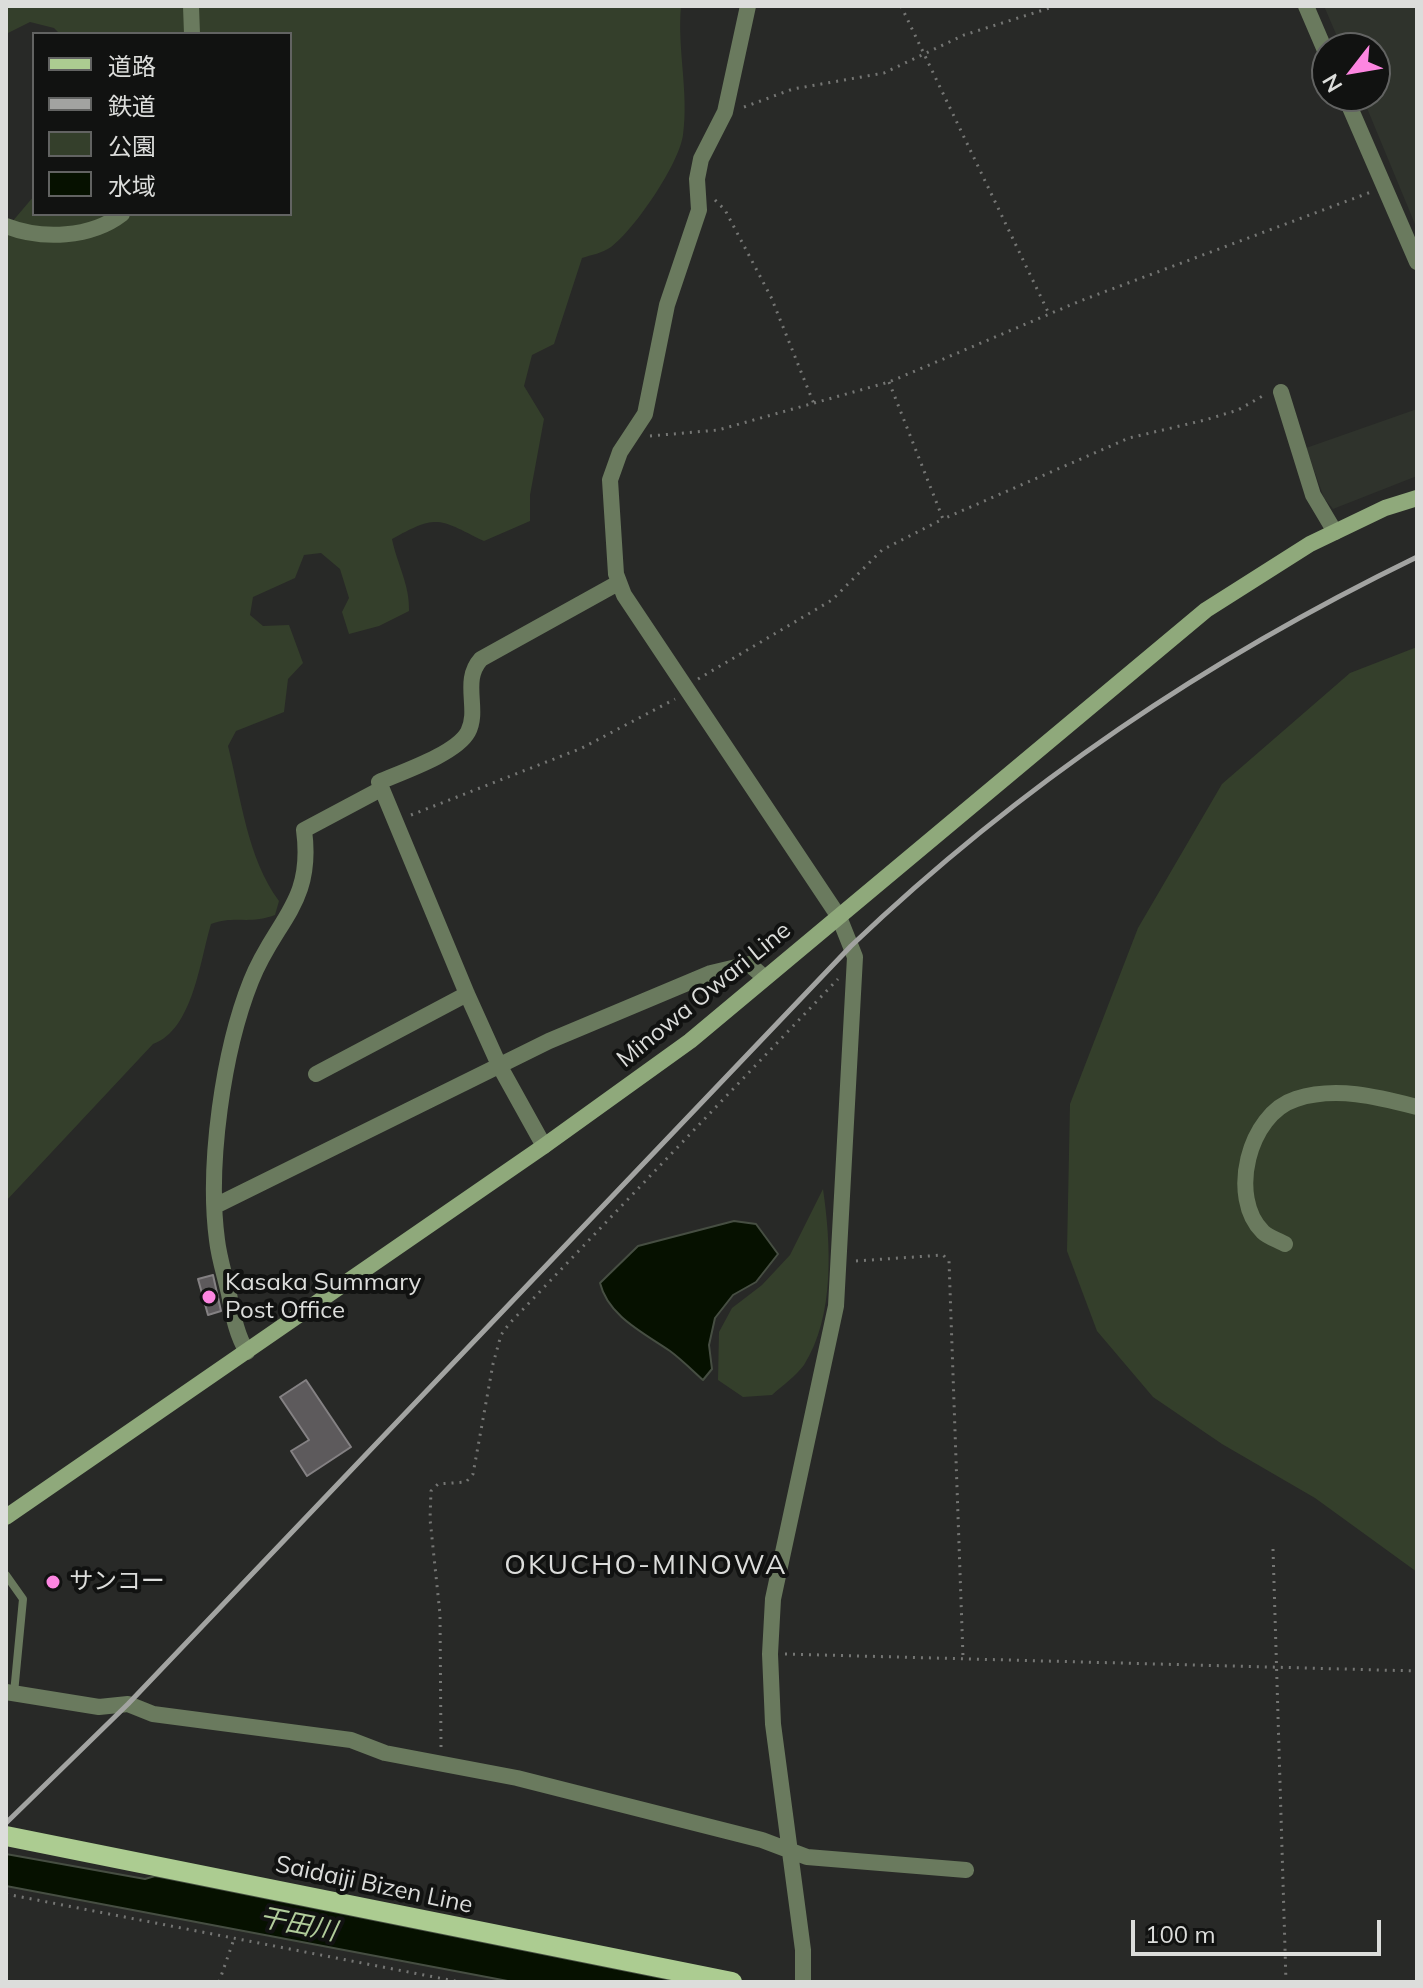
<!DOCTYPE html>
<meta charset="utf-8">
<style>
body{margin:0}
#map{position:relative;width:1423px;height:1988px;overflow:hidden;background:#282927;font-family:Mulish,"Noto Sans JP",sans-serif}
canvas{display:block}
.frame{position:absolute;inset:0;border:8px solid #dcdddb;pointer-events:none}
.legend{position:absolute;left:32px;top:32px;width:260px;height:184px;box-sizing:border-box;background:#111211;border:2px solid #626362;margin:0;padding:10px 14px;list-style:none;font-size:24px;color:#dcdddb}
.legend li{display:flex;align-items:center;gap:16px;height:40px}
.legend b{width:40px;border:2px solid #626362}
.north{position:absolute;left:1311px;top:32px;width:80px;height:80px;box-sizing:border-box;background:#111211;border:2px solid #626362;border-radius:50%;rotate:239deg;font-size:22px;font-weight:700;line-height:32px;text-align:center;color:#dcdddb}
.north::after{content:'';display:block;margin:auto;width:28px;height:36px;background:#fd86e1;clip-path:polygon(50% 0,100% 100%,50% 72%,0 100%)}
.scale{position:absolute;left:1131px;top:1920px;width:250px;height:36px;box-sizing:border-box;border:4px solid #dcdddb;border-top:0;padding-left:10px;font-size:24px;line-height:28px;white-space:nowrap;color:#dcdddb;-webkit-text-stroke:6px #111211;paint-order:stroke}
</style>
<div id="map">
<canvas width="1423" height="1988"></canvas>
<div class="frame"></div>
<ul class="legend">
<li><b style="height:10px;background:#accc91"></b>道路</li>
<li><b style="height:10px;background:#a2a3a1"></b>鉄道</li>
<li><b style="height:22px;background:#343f2b"></b>公園</li>
<li><b style="height:22px;background:#061100"></b>水域</li>
</ul>
<div class="north">N</div>
<div class="scale">100 m</div>
</div>
<script>
const g = document.querySelector('canvas').getContext('2d');
g.lineJoin = 'round';
function fill(path, color) {
  g.fillStyle = color;
  g.fill(path, 'evenodd');
}
function stroke(path, color, width, dash) {
  g.strokeStyle = color;
  g.lineWidth = width;
  g.lineCap = dash ? 'butt' : 'round';
  g.setLineDash(dash || []);
  g.stroke(path);
}
function drawText(font, color, halo, rows, align = 'center') {
  g.font = font + ' Mulish,"Noto Sans JP",sans-serif';
  g.lineWidth = 8;
  g.setLineDash([]);
  g.textBaseline = 'middle';
  g.strokeStyle = halo;
  g.fillStyle = color;
  for (const [text, x, y, turn = 0] of rows) {
    g.save();
    g.translate(x, y);
    g.rotate((+turn || 0) * Math.PI / 180);
    g.textAlign = isNaN(turn) ? turn : align;
    if (halo) g.strokeText(text, 0, 0);
    g.fillText(text, 0, 0);
    g.restore();
  }
}
const built = new Path2D(`
 M1324,6H1417V229L1362,96H1375V48H1342Z
 M1417,409V476L1333,509L1324,498L1306,448Z`);
const green = new Path2D(`
 M6,6H681C677,49 689,92 683,135C679,164 635,229 611,247C603,253 591,255 582,258L554,344L532,355L524,386L544,419L530,495V521L484,541C439,519 438,513 392,539C397,564 410,585 409,611L379,626L349,634L342,612L349,598L340,569L321,553L304,555L295,578L253,597L250,615L263,626L289,625L303,663L288,679L284,712L236,731L228,746C241,797 247,858 279,901L275,915C248,925 236,915 211,924C200,960 193,1030 153,1044L6,1201V229L34,196V214H290V34H60L54,28L30,22L6,34Z
 M1417,647V1572L1315,1498L1222,1444L1153,1397L1097,1331L1067,1251L1070,1104L1138,928L1222,784L1350,673Z
 M823,1189C831,1244 835,1316 804,1365C796,1376 782,1386 772,1395L743,1397L718,1380L719,1332L732,1308L762,1285L790,1255Z`);
const water = new Path2D(`
 M734,1221L756,1224L778,1254L756,1282L733,1295L715,1318L709,1345L712,1369L703,1380C693,1371 682,1360 670,1351C644,1333 608,1316 600,1283L638,1246Z
 M6,1854L145,1879L155,1876L682,1982H513L6,1886Z`);
const building = new Path2D(`
 M213,1275L221,1311L208,1315L198,1279Z
 M306,1380L351,1447L307,1476L291,1451L309,1440L280,1397Z`);
const path = new Path2D(`
 M901,6L1050,316
 M744,107L793,89L884,73L964,35L1056,6
 M715,200L725,210L771,297L814,404
 M889,382L943,519L1129,438L1205,420L1238,410L1266,394
 M650,436L718,430L889,382L1080,301L1371,192
 M698,679L832,600L882,550L943,519
 M411,815L582,748L675,699
 M856,1261L943,1255L949,1261L963,1657
 M1273,1549L1286,1982
 M785,1654L1417,1671
 M441,1747L440,1614L430,1519L431,1491L438,1484L466,1482L473,1474L493,1364L501,1335L509,1324L838,979
 M6,1894L460,1982
 M219,1982L234,1939`);
const lane = new Path2D(`
 M6,1575L23,1599L14,1693`);
const street = new Path2D(`
 M191,6L192,34
 M748,6L725,112L701,159L697,179L699,210L667,305L645,414L620,452L610,480L616,574L624,595L839,917L855,957L836,1306L773,1599L770,1654L773,1724L803,1950V1982
 M1306,6L1327,55
 M1345,96L1417,262
 M6,226C42,240 91,238 122,214
 M1281,392L1313,495L1335,532
 M316,1074L467,994
 M544,1146L499,1065L467,994L379,782C402,772 456,754 468,732C480,709 461,681 481,659L618,583
 M215,1206L549,1041L711,973L749,964L765,978
 M1285,1244C1278,1240 1268,1237 1263,1232C1228,1198 1248,1114 1296,1099C1336,1086 1378,1097 1417,1107
 M247,1352C236,1334 233,1314 229,1294C225,1276 219,1258 217,1240C207,1165 223,1051 251,981C275,920 314,904 304,830L381,789
 M6,1692L99,1707L128,1704L153,1714L351,1740L385,1753L517,1778L762,1840L807,1857L966,1870`);
const secondary = new Path2D(`
 M6,1517L544,1146L690,1041L1206,610L1310,544L1385,508L1417,498`);
const primary = new Path2D(`
 M6,1836L732,1982`);
const rail = new Path2D(`
 M6,1823L128,1704L851,946C1021,784 1207,659 1417,557`);
const markers = [
 [209,1297,8,"#fd86e1"],
 [53,1582,8,"#fd86e1"]
];
const streetNames = [
 ["Minowa Owari Line",704,995,-39],
 ["Saidaiji Bizen Line",374,1885,12]
];
const poiNames = [
 ["Kasaka Summary",225,1283],
 ["Post Office",225,1311],
 ["サンコー",69,1582]
];
const waterNames = [
 ["干田川",298,1925,11]
];
const quarterNames = [
 ["OKUCHO-MINOWA",646,1566]
];
fill(built, '#2f332c');
fill(green, '#343f2b');
fill(water, '#061100');
stroke(water, '#464e42', 2);
fill(building, '#5d5a5c');
stroke(building, '#848183', 2);
stroke(path, '#757674', 3, [2, 6]);
stroke(lane, '#6a7a5e', 8);
stroke(street, '#6a7a5e', 16);
stroke(secondary, '#8fa97b', 16);
stroke(primary, '#accc91', 20);
stroke(rail, '#a2a3a1', 5);
for (const [x, y, r, color] of markers) {
  const dot = new Path2D();
  dot.arc(x, y, r, 0, 2 * Math.PI);
  g.fillStyle = color;
  g.fill(dot);
  stroke(dot, '#111211', 3);
}
drawText('24px', '#dcdddb', '#111211', streetNames);
drawText('24px', '#dcdddb', '#111211', poiNames, 'left');
drawText('italic 26px', '#b1cc9b', '#111211', waterNames);
g.letterSpacing = '2px';
drawText('28px', '#dcdddb', '#111211', quarterNames);
g.letterSpacing = '0px';
</script>
